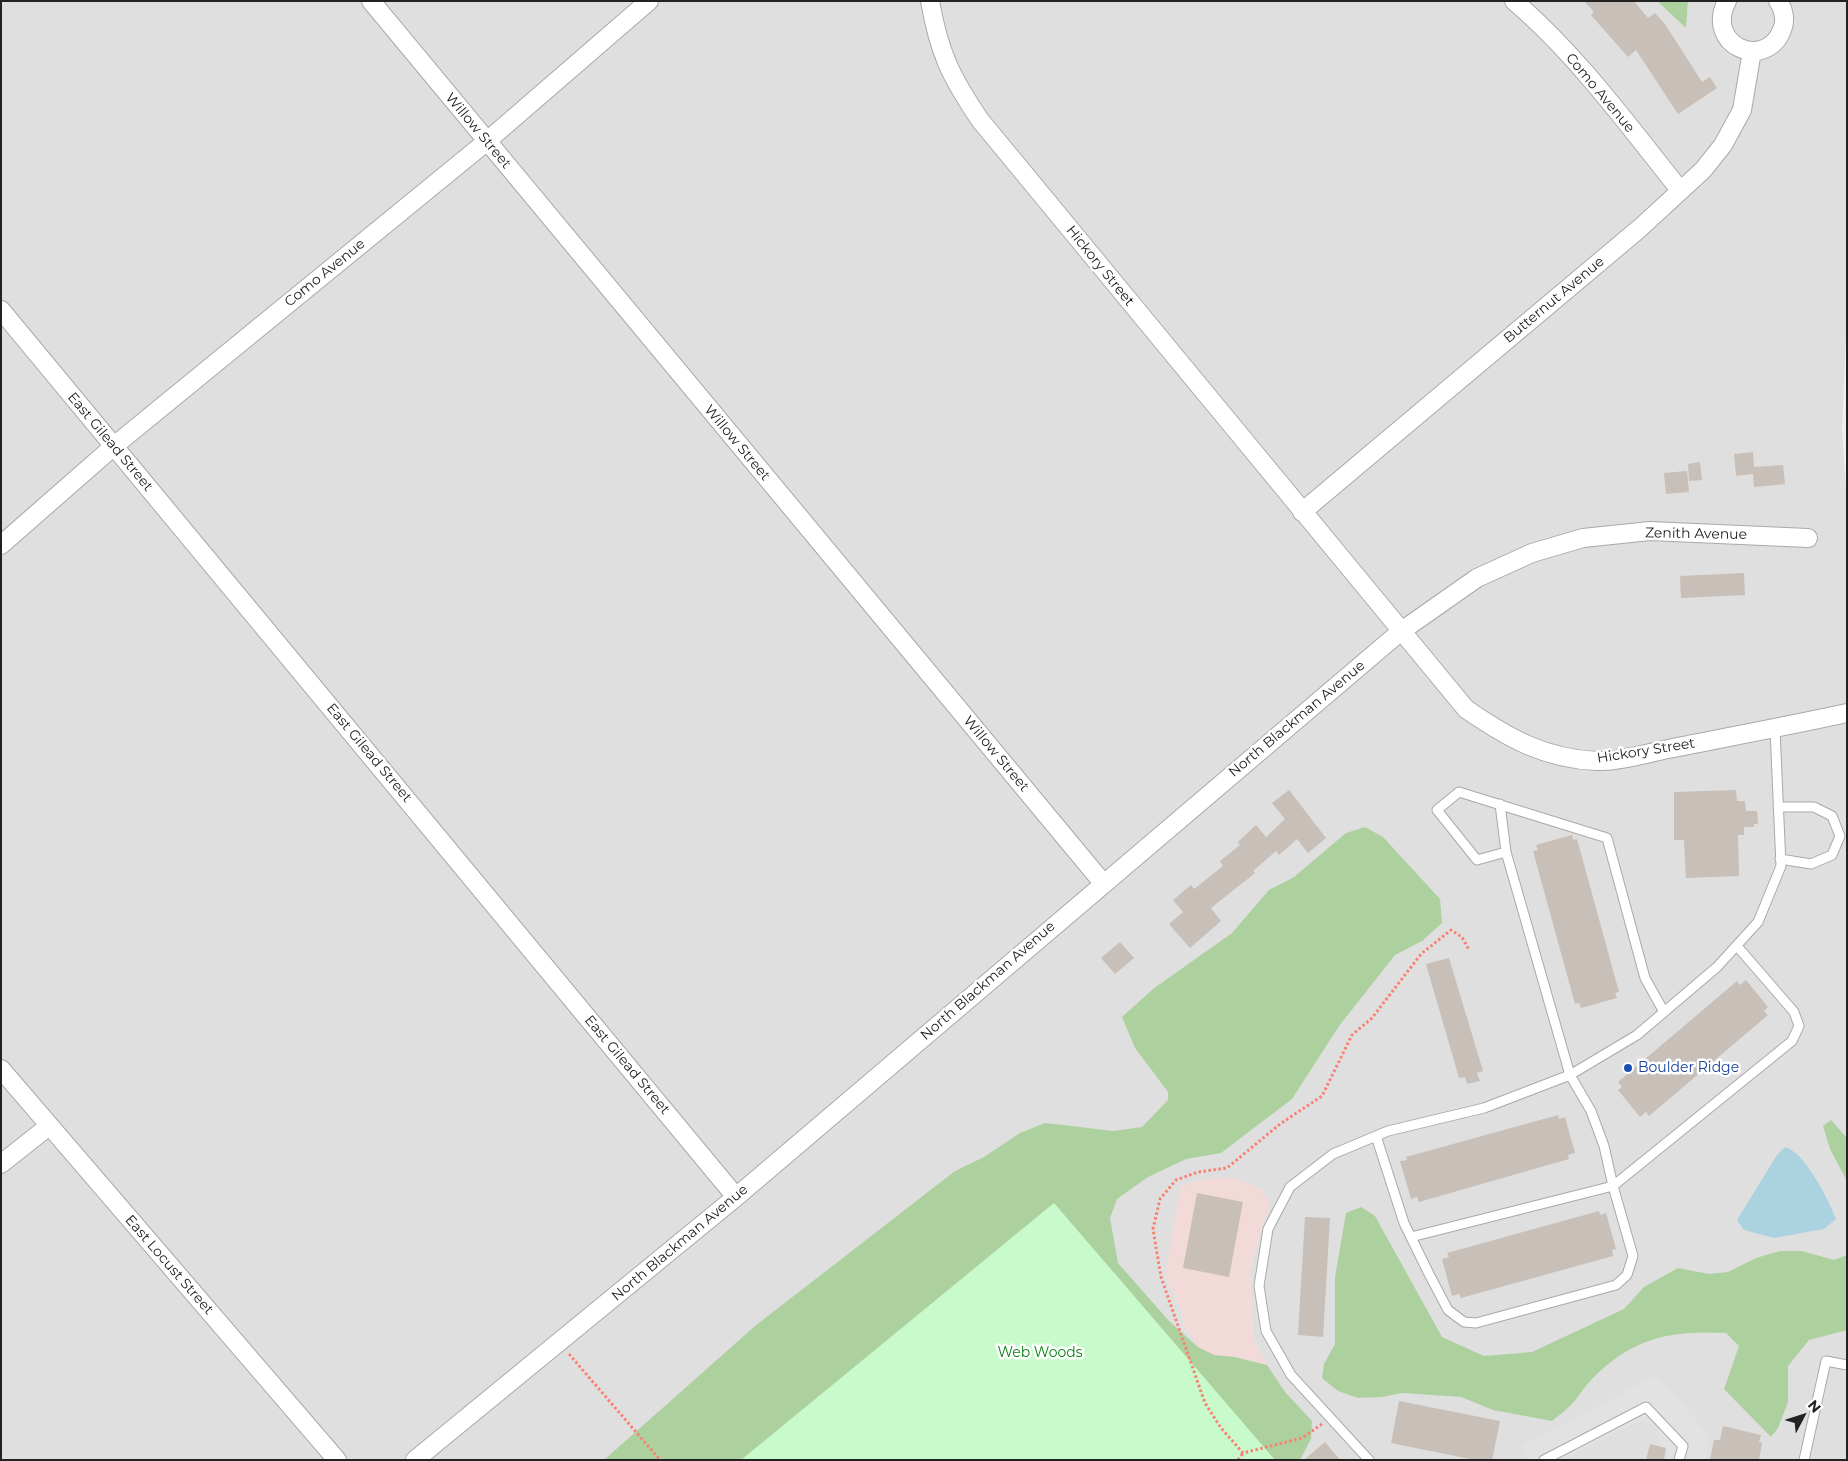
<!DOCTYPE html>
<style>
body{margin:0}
#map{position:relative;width:1848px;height:1461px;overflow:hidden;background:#f2efe9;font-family:Montserrat,sans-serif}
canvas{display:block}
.frame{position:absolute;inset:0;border:2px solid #222;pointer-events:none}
.north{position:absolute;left:1778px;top:1391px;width:50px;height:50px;-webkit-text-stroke:4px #fff;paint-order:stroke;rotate:50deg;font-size:14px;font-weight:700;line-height:20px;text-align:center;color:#222}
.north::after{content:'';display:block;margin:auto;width:18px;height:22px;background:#222;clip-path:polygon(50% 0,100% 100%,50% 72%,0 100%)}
</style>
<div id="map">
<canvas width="1848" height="1461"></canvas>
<div class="frame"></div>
<div class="north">N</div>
</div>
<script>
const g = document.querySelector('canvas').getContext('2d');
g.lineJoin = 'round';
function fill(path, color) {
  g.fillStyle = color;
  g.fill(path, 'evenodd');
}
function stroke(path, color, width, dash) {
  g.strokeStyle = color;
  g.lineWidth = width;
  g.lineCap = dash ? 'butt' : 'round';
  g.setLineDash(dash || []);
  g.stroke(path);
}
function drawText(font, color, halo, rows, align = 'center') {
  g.font = font + ' Montserrat,sans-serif';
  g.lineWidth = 5;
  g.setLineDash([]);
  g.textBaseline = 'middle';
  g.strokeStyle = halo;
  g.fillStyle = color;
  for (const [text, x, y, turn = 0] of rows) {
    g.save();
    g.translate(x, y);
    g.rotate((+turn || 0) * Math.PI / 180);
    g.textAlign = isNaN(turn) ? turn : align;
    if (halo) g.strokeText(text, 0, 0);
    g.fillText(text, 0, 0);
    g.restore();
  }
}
const residential = new Path2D(`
 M1,1H1657L1686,28L1688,1H1847V312L1842,431L1847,501V1460H1ZM1270,1205L1259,1236L1250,1271L1253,1339L1267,1365L1235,1357L1185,1327L1179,1305L1165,1276Z`);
const commercial = new Path2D(`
 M1231,1178L1261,1188L1270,1205L1259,1236L1250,1271L1253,1339L1267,1365L1235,1357L1214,1355L1198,1347L1185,1327L1179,1305L1165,1276L1180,1186L1207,1179Z`);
const forest = new Path2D(`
 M1657,1H1688L1686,28Z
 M1365,827L1383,837L1440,899L1442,923L1422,941L1395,955L1339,1026L1292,1099L1221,1153L1186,1159L1148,1177L1117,1199L1110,1218L1118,1263L1169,1321L1198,1347L1214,1355L1235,1357L1267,1365L1285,1392L1312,1421L1311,1439L1300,1460H604L755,1326L955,1171L984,1157L1020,1133L1045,1123L1114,1131L1142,1127L1168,1100V1092L1135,1048L1122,1017L1153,989L1232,933L1269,890L1294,877L1346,833Z
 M1831,1120L1847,1138V1181L1830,1149L1823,1126Z
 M1361,1207L1375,1216L1442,1337L1484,1356L1532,1352L1624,1309L1644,1287L1678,1268L1709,1274L1728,1272L1756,1258L1780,1251H1802L1834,1260L1847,1255V1330L1809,1340L1788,1366V1402L1778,1428L1771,1437L1724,1389L1739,1346L1726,1333C1670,1330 1631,1338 1591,1380C1584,1387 1579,1396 1572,1404C1566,1410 1558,1416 1552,1421L1493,1410L1461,1397L1402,1393L1382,1397L1358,1398L1338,1391L1322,1378L1324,1364L1335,1344V1277L1346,1213Z`);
const park = new Path2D(`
 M1054,1203L1275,1460H741Z`);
const parking = new Path2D(`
 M1656,1376L1666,1384L1706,1433L1710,1441L1705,1460H1664L1666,1449L1657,1446L1659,1440L1657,1432L1651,1424L1639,1421L1563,1460H1529L1522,1446Z`);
const water = new Path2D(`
 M1785,1147C1806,1153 1828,1200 1836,1219L1824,1229L1774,1238L1744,1230L1737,1220L1777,1155Z`);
const building = new Path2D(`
 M1584,1H1634L1648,18L1655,13L1665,24L1702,82L1710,77L1717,88L1678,114L1636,50L1628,57L1591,15L1594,12Z
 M1753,452L1754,467L1783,465L1785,484L1754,487L1753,474L1736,476L1734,454Z
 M1700,462L1702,480L1689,481L1688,464Z
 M1687,471L1689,492L1666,494L1664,473Z
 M1744,573L1745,595L1681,598L1680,576Z
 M1289,790L1326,838L1308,853L1297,839L1279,855L1276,851L1253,871L1255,873L1211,908L1221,921L1190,948L1169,924L1183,912L1173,900L1191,885L1194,889L1223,866L1220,861L1240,845L1238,842L1256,825L1266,837L1285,819L1272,803Z
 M1736,790L1737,801H1745L1746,811H1757L1758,824H1754V827H1744V835H1738L1739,876L1686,878L1684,840H1674V792Z
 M1572,835L1573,840L1577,839L1619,992L1615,993L1617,998L1581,1008L1579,1003L1575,1004L1533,851L1538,850L1536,845Z
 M1120,942L1134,958L1115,974L1101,958Z
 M1449,958L1483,1071L1477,1073L1480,1081L1467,1084L1465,1077L1459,1078L1426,964Z
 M1746,980L1768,1007L1764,1011L1768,1015L1649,1116L1646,1112L1640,1117L1618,1090L1622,1087L1618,1082L1737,981L1740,985Z
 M1558,1115L1559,1119L1565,1117L1575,1153L1568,1155L1569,1159L1419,1202L1417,1197L1411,1199L1400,1161L1407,1160L1406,1157Z
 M1197,1193L1243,1202L1229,1277L1183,1268Z
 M1599,1211L1600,1215L1606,1213L1616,1249L1612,1250L1613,1256L1461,1298L1459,1294L1452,1296L1442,1259L1449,1257L1447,1253Z
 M1305,1217L1330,1218L1323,1337L1298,1335Z
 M1399,1401L1500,1421L1492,1460H1475L1391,1443Z
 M1723,1426L1761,1435L1759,1442L1762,1443L1759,1460H1710L1714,1440H1720Z
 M1325,1442L1340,1460H1304Z
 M1650,1444L1666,1448L1664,1460H1646Z`);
const path = new Path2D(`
 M569,1354L660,1460
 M1322,1424L1302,1438L1243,1453L1221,1428L1205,1403L1161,1277L1153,1229L1160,1199L1176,1180L1198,1172L1227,1168L1280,1124L1322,1096L1352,1035L1372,1018L1421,954L1451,930L1462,937L1469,950
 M1238,1460L1243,1453`);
const lane = new Path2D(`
 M1500,804L1506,852L1477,860L1437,810L1459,792L1607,838L1645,978L1664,1012
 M1778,807H1814L1832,816L1840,836L1832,855L1811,864L1780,859
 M1506,852L1570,1075L1591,1111L1604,1146L1613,1186L1792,1041L1799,1026L1794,1012L1737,946
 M1376,1136L1404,1223L1428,1272L1448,1310L1464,1322L1476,1323L1616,1285L1627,1275L1633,1256L1613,1186L1411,1237
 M1369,1460L1291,1375L1266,1331L1259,1286L1268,1229L1290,1187L1333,1154L1388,1131L1484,1108L1570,1075L1637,1035L1717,967L1758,922L1781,866L1775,729
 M1544,1460L1646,1407L1683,1446L1679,1460
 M1804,1460L1826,1361L1847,1365`);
const street = new Path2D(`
 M371,1L1103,883
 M930,1C939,53 951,77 980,120L1466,709C1508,738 1545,759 1597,761C1618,762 1648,753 1668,749C1728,737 1787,726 1847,713
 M1514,1C1577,55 1628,125 1680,190
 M1727,1C1704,45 1765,72 1782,30C1786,21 1784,9 1778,1
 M1,310L736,1197
 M1302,512L1640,228L1703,170L1723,145L1742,110L1752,51
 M1,545L114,446L486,142L649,1
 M1,1069L337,1460
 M1,1164L49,1126
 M415,1460L736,1197L1400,632L1477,578L1532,553L1583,538L1650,531L1808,538`);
const markers = [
 [1628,1068,5,"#1a4fb4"]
];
const streetNames = [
 ["Como Avenue",1600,93,50],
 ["Willow Street",478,131,50],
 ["Hickory Street",1100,266,51],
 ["Como Avenue",325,273,-39],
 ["Butternut Avenue",1554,300,-40],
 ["East Gilead Street",110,442,50],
 ["Willow Street",737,443,50],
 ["Zenith Avenue",1696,534,1],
 ["North Blackman Avenue",1297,719,-40],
 ["Hickory Street",1646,751,-9],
 ["East Gilead Street",369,753,50],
 ["Willow Street",996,754,50],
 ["North Blackman Avenue",988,981,-41],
 ["East Gilead Street",627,1065,50],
 ["North Blackman Avenue",680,1243,-40],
 ["East Locust Street",169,1265,49]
];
const transitNames = [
 ["Boulder Ridge",1638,1068]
];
const parkNames = [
 ["Web Woods",1040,1353]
];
fill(residential, '#e0dfdf');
fill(commercial, '#f2dad9');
fill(forest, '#add19e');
fill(park, '#c8facc');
fill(parking, '#e2e2e2');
fill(water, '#aad3df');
fill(building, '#c7bfb8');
stroke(lane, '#a9a9a9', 11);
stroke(street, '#a9a9a9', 20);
stroke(path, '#fa8072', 3, [2.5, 2.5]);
stroke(lane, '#fff', 9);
stroke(street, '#fff', 18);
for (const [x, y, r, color] of markers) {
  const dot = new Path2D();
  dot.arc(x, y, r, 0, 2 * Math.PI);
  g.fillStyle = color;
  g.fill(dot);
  stroke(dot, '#fff', 2);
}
drawText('14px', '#222', '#fff', streetNames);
drawText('14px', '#164399', '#fff', transitNames, 'left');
drawText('14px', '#0c8416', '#fff', parkNames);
</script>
